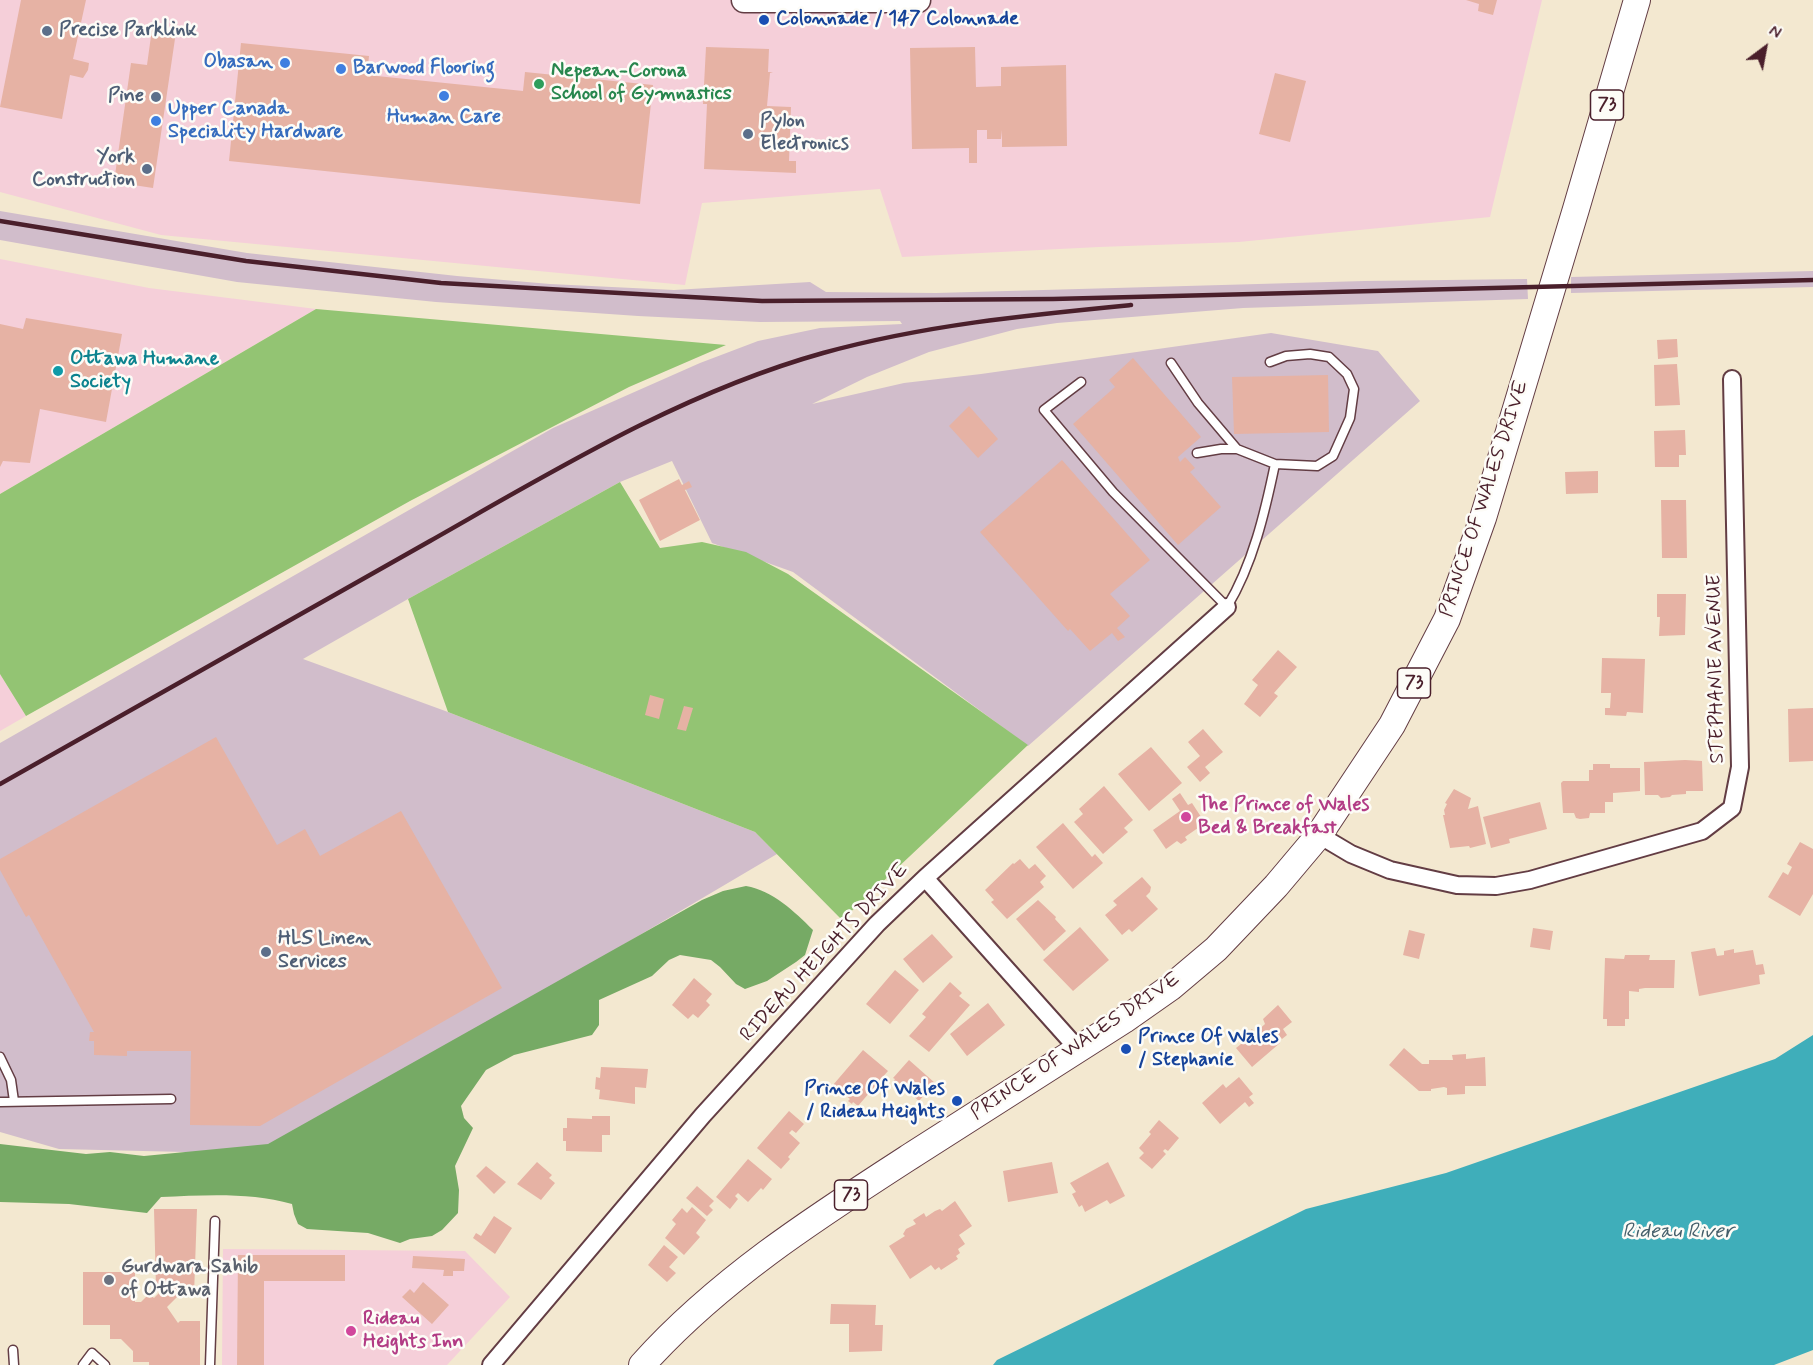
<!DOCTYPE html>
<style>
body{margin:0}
#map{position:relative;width:1813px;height:1365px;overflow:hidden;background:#f3e8d0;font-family:Mynerve,sans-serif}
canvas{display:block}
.north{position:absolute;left:1735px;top:18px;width:60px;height:60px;-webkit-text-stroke:4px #fdfcf7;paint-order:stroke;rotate:32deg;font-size:16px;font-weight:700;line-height:24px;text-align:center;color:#4a1f2b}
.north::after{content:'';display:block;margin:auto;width:21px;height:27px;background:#4a1f2b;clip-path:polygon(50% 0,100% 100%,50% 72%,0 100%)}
</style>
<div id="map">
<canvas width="1813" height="1365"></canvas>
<div class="north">N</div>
</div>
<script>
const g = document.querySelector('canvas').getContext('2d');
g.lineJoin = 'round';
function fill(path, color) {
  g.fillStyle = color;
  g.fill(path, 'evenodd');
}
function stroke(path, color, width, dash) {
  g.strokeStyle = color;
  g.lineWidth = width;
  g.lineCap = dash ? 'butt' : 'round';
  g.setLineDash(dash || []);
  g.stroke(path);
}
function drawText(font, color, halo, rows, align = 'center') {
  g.font = font + ' Mynerve,sans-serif';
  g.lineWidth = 5;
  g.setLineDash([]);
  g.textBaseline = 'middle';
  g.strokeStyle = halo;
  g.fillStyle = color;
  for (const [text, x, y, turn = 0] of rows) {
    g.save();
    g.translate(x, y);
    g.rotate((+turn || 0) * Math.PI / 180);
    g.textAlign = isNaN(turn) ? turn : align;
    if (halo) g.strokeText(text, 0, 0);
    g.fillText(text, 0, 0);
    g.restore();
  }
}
const built = new Path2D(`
 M0,0H1542L1490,217L1239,242L1099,247L902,257L880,189L702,203L685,285L161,235L0,192Z
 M0,259L149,288L316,309L0,494Z
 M0,674L26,716L0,731Z
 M223,1249L465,1251L510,1297L447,1365H222Z`);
const industrial = new Path2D(`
 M0,211L247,253L457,276L550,284L674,290L810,282L826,292L936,293L1365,281L1527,279L1528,299L1243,308L1057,323L1017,329L929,352L867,377L812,404L904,383L981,374L1271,333L1378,351L1420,401L1028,746L793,572L712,543L672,461L620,482L408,599L303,659L448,712L755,832L777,854L269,1154L59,1149L0,1132V743L553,428L700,363L758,341L820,328L902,324L900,321L760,322L638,316L436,302L237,282L0,240Z
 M1813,271V287L1571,293V277Z`);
const green = new Path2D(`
 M316,309L726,345L629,387L410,501L26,716L0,674V494Z
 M620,482L660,548L702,542L746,552L788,574L1028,745L842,920L755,832L448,712L408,599Z`);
const forest = new Path2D(`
 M746,886C773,891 794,911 813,930L805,955L796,962L767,981L745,989L736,984L720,967L711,960L680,955L669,960L652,976L599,1000V1025L592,1035L514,1055L486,1070L461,1106L464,1118L473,1128L455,1166L459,1190L458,1213L442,1230L432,1236L410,1239L400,1243L368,1233L307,1229L298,1224L294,1214L292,1204C251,1192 204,1195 161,1197L147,1213L69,1204L0,1202V1144L86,1154L110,1152L144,1156L268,1144L702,900L723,891Z`);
const water = new Path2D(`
 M1813,1035V1350L1774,1365H993L997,1360L1306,1209L1446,1173L1775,1059Z`);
const building = new Path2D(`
 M21,0H86L73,59L89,63L88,70L83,78L70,75L62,119L0,107Z
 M1466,0H1497L1493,15L1478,11L1479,4Z
 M152,29L176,32L153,188L114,182L131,63L147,65Z
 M241,43L369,56L367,75L523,91L525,72L653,85L640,204L229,161Z
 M706,47L769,49L768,72H773L770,73L767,106L791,107L789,161H796V173L704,169L707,104H703Z
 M975,47L976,87L1001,86V67L1066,65L1067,146L1002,147V130L1001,139H987V130H977V163H969V148L912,149L910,48Z
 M1275,73L1306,81L1290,142L1259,134Z
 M26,318L122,334L106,422L40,409L30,463L3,461L0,467V324L23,329Z
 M1677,339L1678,357L1658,359L1657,340Z
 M1133,358L1201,437L1178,457L1180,462L1185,457L1195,468L1190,472L1221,507L1178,545L1073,424L1115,387L1109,380Z
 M1677,364L1680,405L1655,406L1654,365Z
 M1328,375L1329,432L1234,434L1232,377Z
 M969,406L998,439L978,458L949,426Z
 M1685,430L1686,455H1679V467H1655L1654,431Z
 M1062,460L1150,560L1110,594L1130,616L1117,628L1125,637L1118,641L1112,633L1090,651L1070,629L1068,631L980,532Z
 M1598,471V493L1566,494L1565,472Z
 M679,479L682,485L689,481L692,487L685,490L700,520L660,541L639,500Z
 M1661,500H1686L1687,558H1662Z
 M1657,594H1686L1685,635L1659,636L1660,617H1657Z
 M1278,650L1297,667L1274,693L1278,696L1260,717L1244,704L1258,685L1252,680Z
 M1602,658L1645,659L1643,713L1627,712L1626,716L1605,715V708H1610L1611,693H1601Z
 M650,695L664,699L659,719L645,715Z
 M684,706L693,708L686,731L677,729Z
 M1813,708V761L1789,762L1788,709Z
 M1203,729L1223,752L1205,767L1210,773L1200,782L1187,767L1200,756L1188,742Z
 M216,737L277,845L305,829L320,856L401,811L502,988L260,1126L190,1125L191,1051H127V1056L94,1055V1041H89L90,1032H94L29,915L26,917L0,870V859Z
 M1151,747L1182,783L1149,811L1118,774Z
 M1685,760L1702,761L1703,791H1686V794L1672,795L1670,797L1661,798L1658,795H1645L1644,762Z
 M1593,764H1610V768H1640V791L1613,793V802H1605V813H1590L1589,818L1580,819L1576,818L1574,813H1563L1561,783L1563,781H1589V770H1593Z
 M1104,786L1133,820L1124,828L1128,832L1103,854L1074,822L1083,814L1079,809Z
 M1454,789L1471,798L1468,809L1478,806L1486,844L1470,848L1469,846L1450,848L1443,815H1445L1444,810L1447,804L1445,803Z
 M1180,793L1188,805L1192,803L1205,823L1185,837L1187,840L1181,844L1177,841L1166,849L1153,830L1180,811L1172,799Z
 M1540,802L1547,829L1509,839L1510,843L1491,848L1483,817Z
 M1063,823L1092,857L1095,854L1103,863L1073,889L1036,847Z
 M1800,842L1813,849V894L1800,916L1768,897L1783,872L1788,875L1792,867L1787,864Z
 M1020,859L1029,869L1035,864L1046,876L1040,882L1044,887L1007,919L991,902L994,900L985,890L1013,863L1014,864Z
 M1142,877L1151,887L1150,892L1146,896L1158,909L1132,932L1129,929L1122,935L1105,915L1117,905L1113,901Z
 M1038,900L1056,917L1055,919L1066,931L1044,951L1016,919Z
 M1080,927L1109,960L1073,991L1043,960Z
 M1533,928L1553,931L1550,950L1530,947Z
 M1409,930L1425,934L1419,959L1403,955Z
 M932,934L953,957L923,983L903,959Z
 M1715,948L1717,956L1724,955V951L1734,949V953L1753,950L1756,965L1763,964L1765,974L1759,975L1760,984L1699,996L1691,952Z
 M1625,955H1650L1649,960H1675L1674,988H1645L1639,989V992L1629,991V1019H1625V1026H1607V1019H1603L1605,958L1624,959Z
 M895,970L919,990L890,1024L866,1004Z
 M694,978L712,994L706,1001L710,1005L698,1018L693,1014L688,1019L672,1005Z
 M950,982L962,993L959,996L970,1005L929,1052L909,1036L926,1017L922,1014Z
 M988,1003L1005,1025L967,1056L950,1034Z
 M1278,1005L1292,1022L1283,1029L1287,1035L1282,1039L1278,1034L1275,1036L1280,1043L1252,1067L1236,1048L1246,1040L1243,1037L1252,1029L1255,1033L1265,1024L1263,1019Z
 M1404,1048L1422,1064H1429V1060H1453L1452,1055L1466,1054V1059L1485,1057L1486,1086H1465V1094L1447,1095V1088L1444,1087L1431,1089V1091H1419L1389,1065Z
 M863,1050L888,1071L880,1080L883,1082L878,1087L876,1085L858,1106L853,1102L852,1104L848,1101L850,1099L833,1085Z
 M909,1060L935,1083L919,1101L899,1083L897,1085L893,1082L895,1079L893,1078Z
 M601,1067L648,1069L646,1088L635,1087V1104L599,1099L600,1090L595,1089L596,1077L600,1078Z
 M1239,1077L1253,1094L1249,1097L1254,1103L1249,1107L1245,1102L1220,1124L1202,1103L1223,1084L1226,1088Z
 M789,1111L804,1124L796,1133L792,1130L789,1133L800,1143L788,1157L790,1159L781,1169L757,1148Z
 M592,1116H610V1135H602V1152L566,1151V1141H563V1128H567V1118L592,1119Z
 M1159,1120L1179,1138L1168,1151L1165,1149L1163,1151L1166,1154L1152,1169L1139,1158L1144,1153L1139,1148L1151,1134L1149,1132Z
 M748,1159L772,1179L763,1190L761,1188L748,1202L738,1193L735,1196L738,1199L730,1209L716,1197Z
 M537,1162L552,1175L549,1178L555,1183L541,1200L517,1184Z
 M1052,1162L1058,1193L1008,1202L1003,1171Z
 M1108,1162L1125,1196L1110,1204L1107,1200L1085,1212L1082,1205L1079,1207L1072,1194L1076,1192L1070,1183Z
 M486,1166L506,1182L494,1194L476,1176Z
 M697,1186L714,1201L709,1206L713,1210L707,1216L686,1198Z
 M955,1201L972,1226L959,1235L965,1244L958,1249L960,1253L956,1256L958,1259L941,1270L939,1267L935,1270L931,1265L910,1279L889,1246L905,1236L903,1234L906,1229L916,1224L913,1220L924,1213L926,1217L935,1211L940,1209L942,1211Z
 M692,1207L706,1220L696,1233L700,1237L684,1255L665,1238L676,1224L672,1220L682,1208L687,1213Z
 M154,1209H197L194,1295L178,1296L167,1307L178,1323L180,1321H200V1365H149V1362H133V1351L121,1339H110V1325H83V1272H135V1302H141L149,1294L154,1298L162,1290L156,1288Z
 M494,1216L512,1228L495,1254L473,1238L476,1233L481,1236Z
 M664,1245L678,1257L669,1267L676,1273L667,1282L648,1265Z
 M238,1255H345V1281H264V1365H237Z
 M413,1256L465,1259L464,1271H453V1276H443L444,1270L412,1268Z
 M423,1282L449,1305L432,1324L402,1297L410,1289L414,1293Z
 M831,1304L876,1305L875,1325H883L882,1351L849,1352V1324H830Z`);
const lane = new Path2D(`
 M1270,362L1286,356L1310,354L1329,357L1347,374L1354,389L1350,418L1333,456L1317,466L1275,464
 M1081,382L1044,410L1113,492L1227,607C1253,564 1265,512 1275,464L1237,449L1198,403L1171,363
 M1197,453L1221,449H1237
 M0,1057L11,1080L14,1101
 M0,1102L171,1099
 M13,1350L14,1365
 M83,1365L92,1353L105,1365
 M210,1365L215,1221`);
const street = new Path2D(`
 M1319,835L1351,854L1390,870L1457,885L1496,886L1530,880L1702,831L1732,808L1740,767L1732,379
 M925,878L1078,1049
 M491,1365L703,1115L877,924L925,878L1227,607`);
const secondary = new Path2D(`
 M744,0H918`);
const primary = new Path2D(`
 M642,1365C719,1279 818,1216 914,1154C984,1109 1054,1064 1124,1020L1171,987L1216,949L1276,886L1319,835L1392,725L1447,619L1483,518L1576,209L1637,0`);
const rail = new Path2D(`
 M0,221L246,261L441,283L762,301L1053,299L1813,280
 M0,784C143,703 286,622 430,541C555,470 683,392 823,353C924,325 1028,315 1131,305`);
const markers = [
 [764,20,6,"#1a4fb4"],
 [47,31,6,"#5c6f8a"],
 [285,63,6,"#3f7fe0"],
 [341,69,6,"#3f7fe0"],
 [539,84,6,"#2e9e5b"],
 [444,96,6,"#3f7fe0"],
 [156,97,6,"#5c6f8a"],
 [156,121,6,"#3f7fe0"],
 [748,134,6,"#5c6f8a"],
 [147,169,6,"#5c6f8a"],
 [58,371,6,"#0f9aa8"],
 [1186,817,6,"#d1479c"],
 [266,952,6,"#5c6f8a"],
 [1126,1049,6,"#1a4fb4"],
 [957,1101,6,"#1a4fb4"],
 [109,1280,6,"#6b7280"],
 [351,1331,6,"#d1479c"]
];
const shields = [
 [1607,105,33],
 [1414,683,33],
 [851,1195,33]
];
const shieldNames = [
 ["73",1607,105],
 ["73",1414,683],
 ["73",851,1195]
];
const transitNames = [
 ["Colonnade / 147 Colonnade",776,20],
 ["Prince Of Wales",1138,1038],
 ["/ Stephanie",1138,1061],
 ["Prince Of Wales",945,1090,"right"],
 ["/ Rideau Heights",945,1113,"right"]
];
const serviceNames = [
 ["Precise Parklink",59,31],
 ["Pine",144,97,"right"],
 ["Pylon",760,122],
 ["Electronics",760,145],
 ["York",135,158,"right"],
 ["Construction",135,181,"right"],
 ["HLS Linen",278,940],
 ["Services",278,963]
];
const shopNames = [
 ["Obasan",273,63,"right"],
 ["Barwood Flooring",353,69],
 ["Upper Canada",168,110],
 ["Speciality Hardware",168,133],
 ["Human Care",444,118,"center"]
];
const leisureNames = [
 ["Nepean-Corona",551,72],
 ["School of Gymnastics",551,95]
];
const cultureNames = [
 ["Ottawa Humane",70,360],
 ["Society",70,383]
];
const streetNames = [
 ["PRINCE OF WALES DRIVE",1485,499,-72],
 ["STEPHANIE AVENUE",1717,669,-91],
 ["RIDEAU HEIGHTS DRIVE",825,953,-47],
 ["PRINCE OF WALES DRIVE",1076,1047,-34]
];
const hotelNames = [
 ["The Prince of Wales",1198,806],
 ["Bed & Breakfast",1198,829],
 ["Rideau",363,1320],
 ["Heights Inn",363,1343]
];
const worshipNames = [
 ["Gurdwara Sahib",121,1268],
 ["of Ottawa",121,1291]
];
const waterNames = [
 ["Rideau River",1678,1233]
];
fill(built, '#f5cfd9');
fill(industrial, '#d1bdcb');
fill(green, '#93c473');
fill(forest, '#76aa65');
fill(water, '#3faeba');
fill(building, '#e6b2a4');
stroke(lane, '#633d44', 11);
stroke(street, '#633d44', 20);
stroke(secondary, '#633d44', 27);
stroke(primary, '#633d44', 28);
stroke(lane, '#fff', 8);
stroke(street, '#fff', 16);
stroke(secondary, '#fff', 24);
stroke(primary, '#fff', 26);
stroke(rail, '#4a1f2b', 4.5);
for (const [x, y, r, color] of markers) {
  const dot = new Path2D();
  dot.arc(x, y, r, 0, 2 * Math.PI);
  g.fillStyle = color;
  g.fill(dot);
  stroke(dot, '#fdfcf7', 2);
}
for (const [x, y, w] of shields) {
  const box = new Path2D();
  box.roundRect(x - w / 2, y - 15, w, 30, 4.5);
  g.fillStyle = '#fdfcf7';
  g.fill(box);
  stroke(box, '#4a1f2b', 1.5);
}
drawText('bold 18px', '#4a1f2b', null, shieldNames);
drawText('bold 20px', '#164399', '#fdfcf7', transitNames, 'left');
drawText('bold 20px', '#4e5e75', '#fdfcf7', serviceNames, 'left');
drawText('bold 20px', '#366cbe', '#fdfcf7', shopNames, 'left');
drawText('bold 20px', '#27864d', '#fdfcf7', leisureNames, 'left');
drawText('bold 20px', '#0d838f', '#fdfcf7', cultureNames, 'left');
drawText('20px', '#4a1f2b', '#fdfcf7', streetNames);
drawText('bold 20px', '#b23c85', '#fdfcf7', hotelNames, 'left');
drawText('bold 20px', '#5b616d', '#fdfcf7', worshipNames, 'left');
drawText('italic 21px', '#455f6b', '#fdfcf7', waterNames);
</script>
